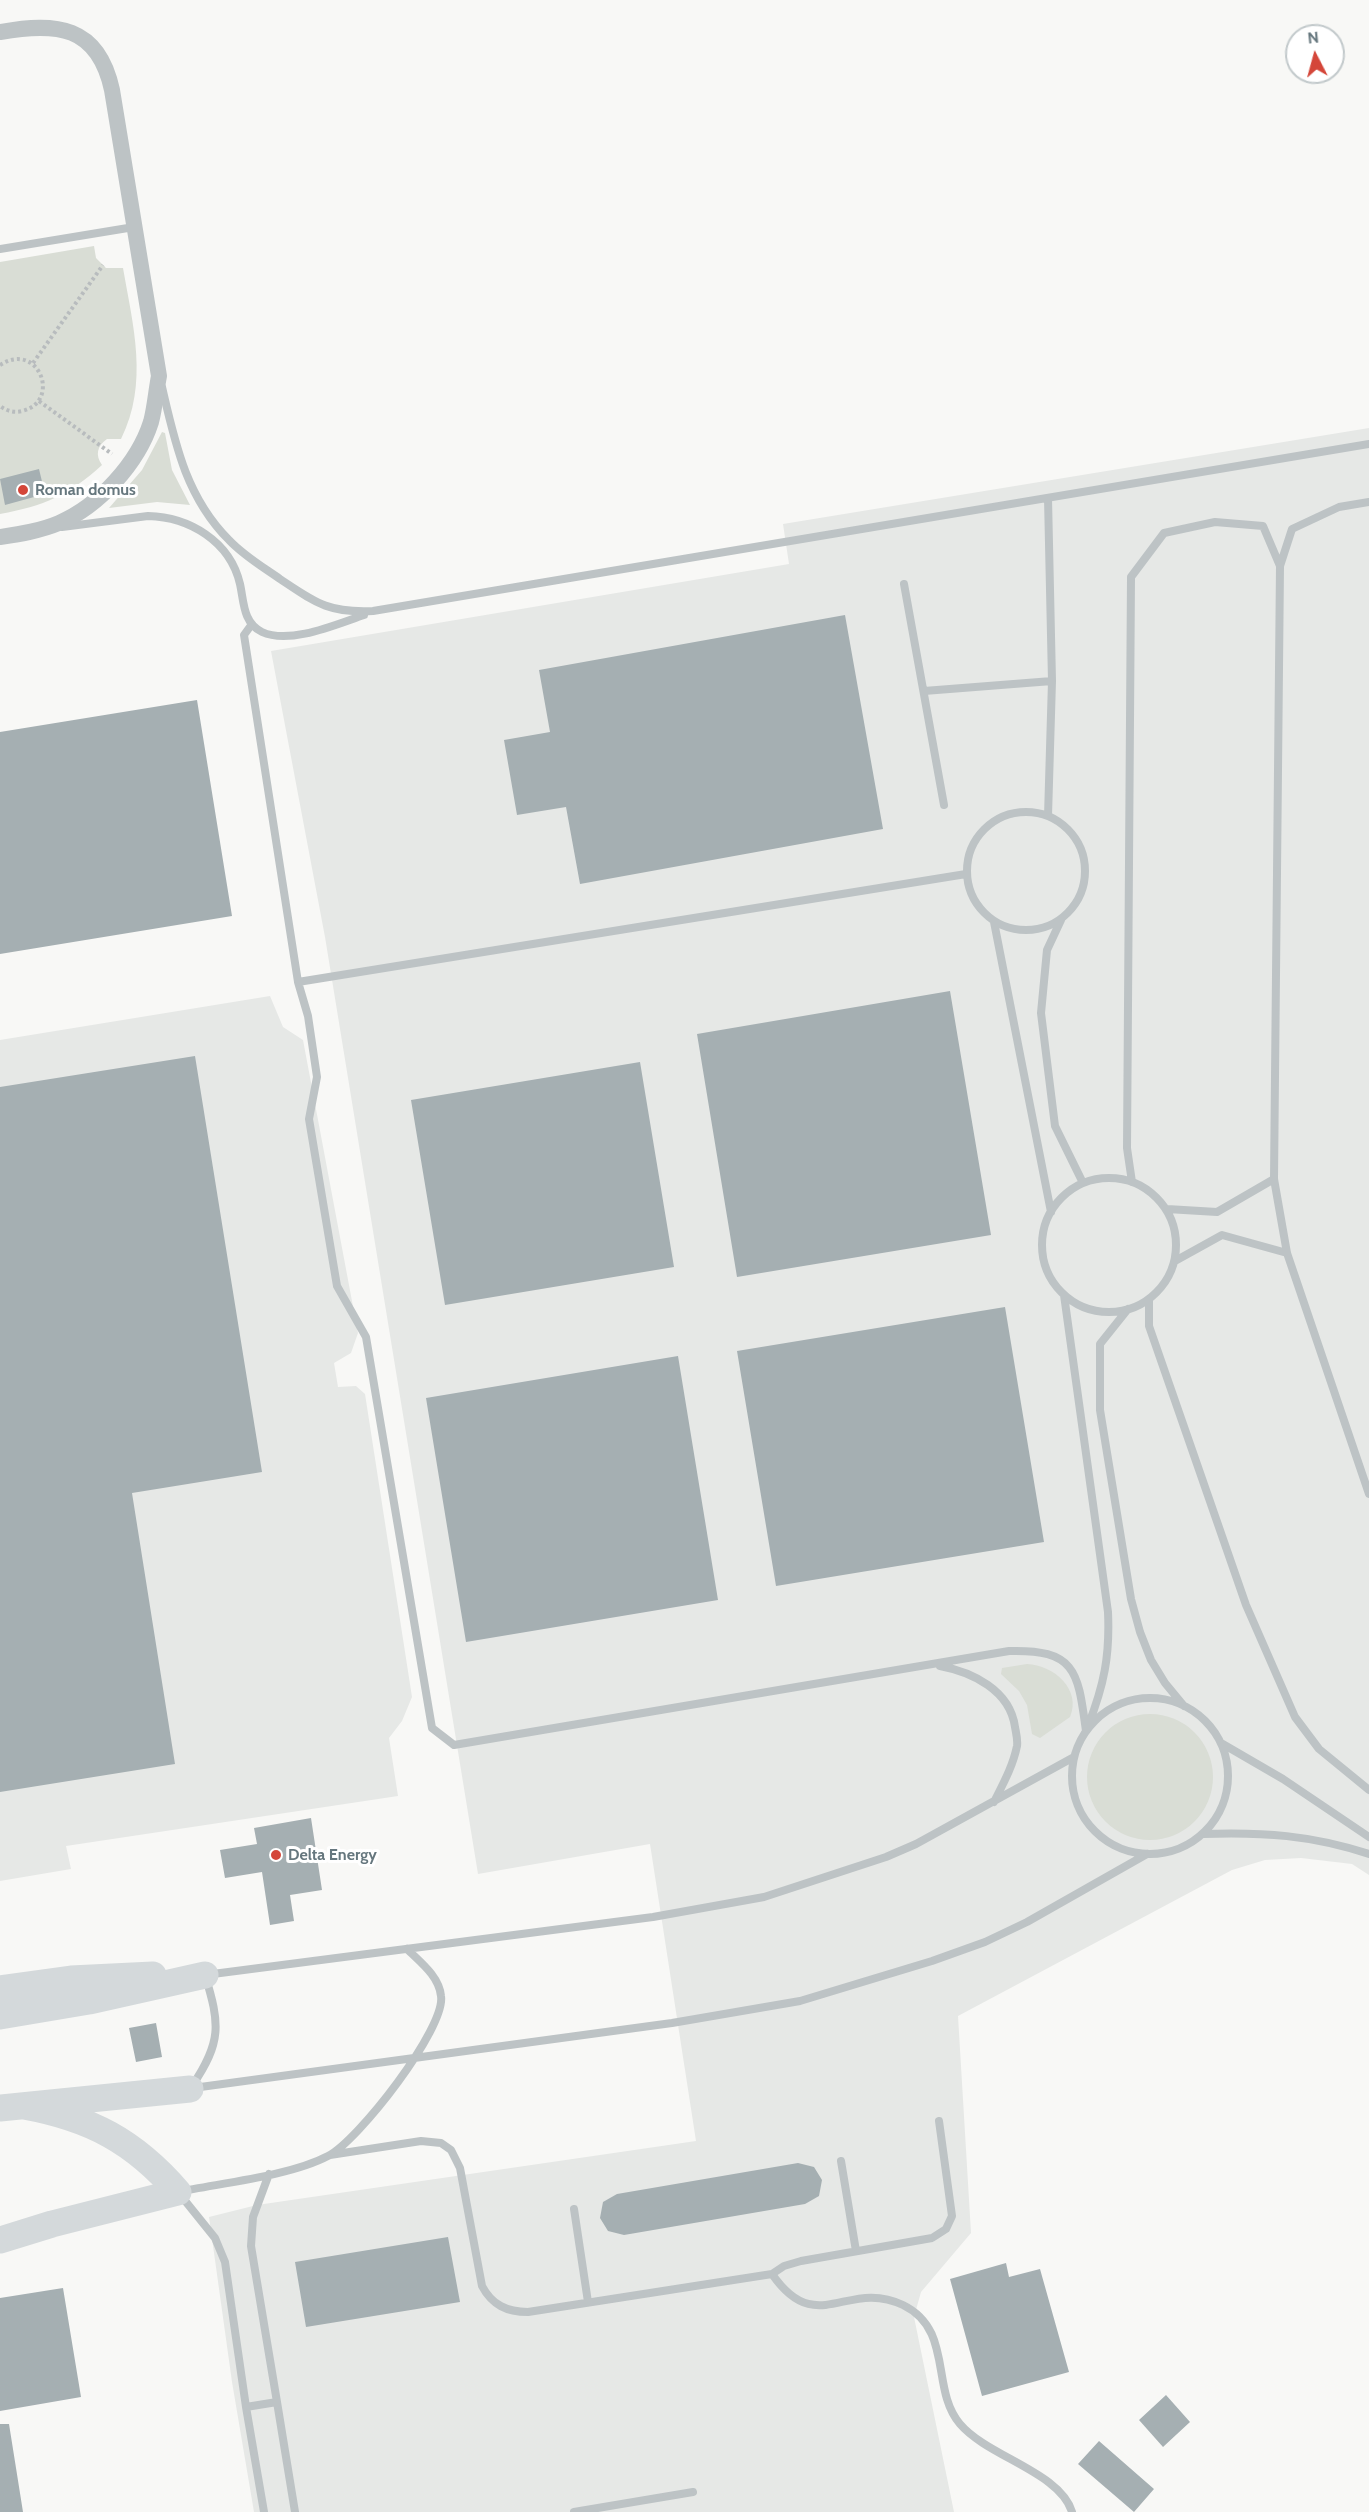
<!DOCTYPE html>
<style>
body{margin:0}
#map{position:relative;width:1369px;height:2512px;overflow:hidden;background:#f8f8f6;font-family:Cabin,sans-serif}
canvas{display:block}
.north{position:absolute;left:1285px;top:24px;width:60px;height:60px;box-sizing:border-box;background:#fff;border:2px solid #c2c9cb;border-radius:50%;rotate:354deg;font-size:16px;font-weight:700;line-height:24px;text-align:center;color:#66777e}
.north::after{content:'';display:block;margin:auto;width:21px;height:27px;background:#d44639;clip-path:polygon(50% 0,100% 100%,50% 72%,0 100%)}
</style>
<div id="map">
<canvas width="1369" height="2512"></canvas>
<div class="north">N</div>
</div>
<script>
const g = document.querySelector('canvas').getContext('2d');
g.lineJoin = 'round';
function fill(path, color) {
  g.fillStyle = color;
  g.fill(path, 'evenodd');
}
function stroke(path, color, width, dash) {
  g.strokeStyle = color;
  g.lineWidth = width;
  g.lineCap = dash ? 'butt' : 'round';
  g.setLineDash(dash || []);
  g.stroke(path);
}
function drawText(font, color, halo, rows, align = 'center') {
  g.font = font + ' Cabin,sans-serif';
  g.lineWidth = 6;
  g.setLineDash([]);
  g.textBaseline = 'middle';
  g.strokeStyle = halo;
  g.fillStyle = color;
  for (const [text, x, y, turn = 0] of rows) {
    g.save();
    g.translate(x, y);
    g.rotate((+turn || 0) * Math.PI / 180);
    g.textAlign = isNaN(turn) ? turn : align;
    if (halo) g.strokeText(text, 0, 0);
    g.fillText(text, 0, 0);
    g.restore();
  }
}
const built = new Path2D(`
 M1369,428V1875L1352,1864L1301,1858L1265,1860L1232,1870L958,2016L971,2233L921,2292L914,2317L954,2512H254L232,2382L209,2217L257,2205L696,2141L650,1844L478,1874L325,937L271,651L789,564L783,524Z
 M270,996L283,1027L303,1040L358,1333L351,1353L334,1363L338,1387L356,1386L365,1394L412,1697L402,1721L389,1738L398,1796L66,1846L71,1869L0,1881V1040Z`);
const green = new Path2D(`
 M94,246L96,258L106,268H123C133,326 149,383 121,439H107C97,446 95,455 102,465C69,495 44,506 0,514V262Z
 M162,432L165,433L172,470L190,505L157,502L109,508L142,470Z
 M1027,1664C1054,1665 1082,1690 1070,1717L1040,1738L1032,1734L1027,1705L1019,1691L1001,1674L1002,1668Z
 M1087 1777a63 63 0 1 1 126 0a63 63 0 1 1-126 0Z`);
const building = new Path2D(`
 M39,469L45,494L5,505L0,479Z
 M845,615L883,829L580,884L566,807L517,815L504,740L550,732L539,670Z
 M197,700L232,916L0,954V732Z
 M950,991L991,1235L737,1277L697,1034Z
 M195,1056L262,1472L132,1493L175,1764L0,1792V1087Z
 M640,1062L674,1267L445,1305L411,1100Z
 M1005,1307L1044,1542L776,1586L737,1351Z
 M678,1356L718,1600L466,1642L426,1398Z
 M311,1818L322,1890L290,1895L294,1921L270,1925L262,1872L225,1878L220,1850L257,1844L254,1828Z
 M156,2023L162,2057L136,2062L129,2028Z
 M798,2163L814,2167L822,2180L819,2196L805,2204L624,2235L608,2231L600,2218L603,2202L617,2194Z
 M448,2237L460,2302L306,2327L295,2262Z
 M1006,2263L1009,2277L1040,2269L1069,2372L982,2396L950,2279Z
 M63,2288L81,2397L0,2411V2298Z
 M1166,2395L1190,2422L1163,2447L1139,2420Z
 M0,2424H9L23,2512H0Z
 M1099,2441L1154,2489L1134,2512L1078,2464Z`);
const path = new Path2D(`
 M33,363L103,265
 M0,365C39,340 62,402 22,411C14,413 7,411 0,406
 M39,401L112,454`);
const service = new Path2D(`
 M0,249L134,227
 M162,387C175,443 186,497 229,540C244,556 263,567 280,579C316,603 328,613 373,611L1369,444
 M1048,498L1052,681L1048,816
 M1369,502L1339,507L1292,529L1280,566L1274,1179L1287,1253L1369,1494
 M62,527L148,516C189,517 230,541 240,584C244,602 243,623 262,632C290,645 337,624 364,615
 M904,584L944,805
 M252,624L244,635L298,982
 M924,691L1052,681
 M967 871a59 59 0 1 1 118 0a59 59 0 1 1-118 0Z
 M966,874L298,982L308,1016L317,1077L309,1119L337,1286L366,1337L432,1728L454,1745L1009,1651C1077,1649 1078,1673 1086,1731
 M1061,920L1047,950L1041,1013L1055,1126L1083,1183
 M994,922L1051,1212
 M1042 1245a67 67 0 1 1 134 0a67 67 0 1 1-134 0Z
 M1132,1182L1127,1148L1131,577L1164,533L1215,522L1263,526L1280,566
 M1167,1209L1217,1212L1274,1179
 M1175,1261L1222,1235L1287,1253
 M1064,1295L1108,1612C1110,1656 1104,1685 1088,1726
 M1149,1299V1326L1246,1605L1295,1717L1319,1749L1369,1790
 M1128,1309L1100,1344V1410L1131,1599L1140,1632L1151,1660L1165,1683L1184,1706
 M940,1666C972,1672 1010,1690 1015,1727C1016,1733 1018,1740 1017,1746C1013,1766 1003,1784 994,1802
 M1072 1776a78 78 0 1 1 156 0a78 78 0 1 1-156 0Z
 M1221,1743L1283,1779L1369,1837
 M1203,1834C1263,1832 1311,1835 1369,1854
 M192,2086C222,2042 220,2024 205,1975L653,1917L764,1897L886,1857L916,1844L1074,1757
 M193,2088L672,2023L800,2001L932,1961L985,1942L1027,1922L1147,1854
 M330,2155L421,2141L441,2143L451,2150L460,2168L482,2286C492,2305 507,2312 528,2312L772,2274C817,2339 847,2278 903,2305C954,2330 930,2389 960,2424C988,2457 1060,2472 1072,2512
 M841,2161L856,2251
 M269,2174L253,2217L251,2246L277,2402L246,2407L225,2262L215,2238L178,2192C221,2183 290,2176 328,2156C358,2141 446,2028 441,1996C439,1976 420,1962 407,1949
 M574,2209L588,2302
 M772,2274L784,2266L801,2261L932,2238L946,2229L952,2216L939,2121
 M277,2402L295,2512
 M246,2407L264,2512
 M574,2512L693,2492`);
const minor = new Path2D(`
 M0,32C56,22 98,25 112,90L159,376C156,391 155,407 151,422C138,463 99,506 59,523C40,531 20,534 0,537`);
const trunk = new Path2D(`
 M0,1989L71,1979L153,1975
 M0,2016L89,2001L205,1975
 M0,2108L190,2089
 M0,2240L52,2224L178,2192C134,2141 90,2118 24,2106`);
const markers = [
 [23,490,6,"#d44639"],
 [276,1855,6,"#d44639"]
];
const poiNames = [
 ["Roman domus",35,490],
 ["Delta Energy",288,1855]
];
fill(built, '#e6e8e6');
fill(green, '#d9ddd5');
fill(building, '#a5afb2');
stroke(path, '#b8bcbe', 4, [3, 3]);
stroke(service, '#bdc3c5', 8);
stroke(minor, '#bdc3c5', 16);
stroke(trunk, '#d4d9db', 27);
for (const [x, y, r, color] of markers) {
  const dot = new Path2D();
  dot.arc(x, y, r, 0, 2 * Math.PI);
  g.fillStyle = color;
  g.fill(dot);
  stroke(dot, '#fff', 2);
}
drawText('bold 16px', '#66777e', '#fff', poiNames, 'left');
</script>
